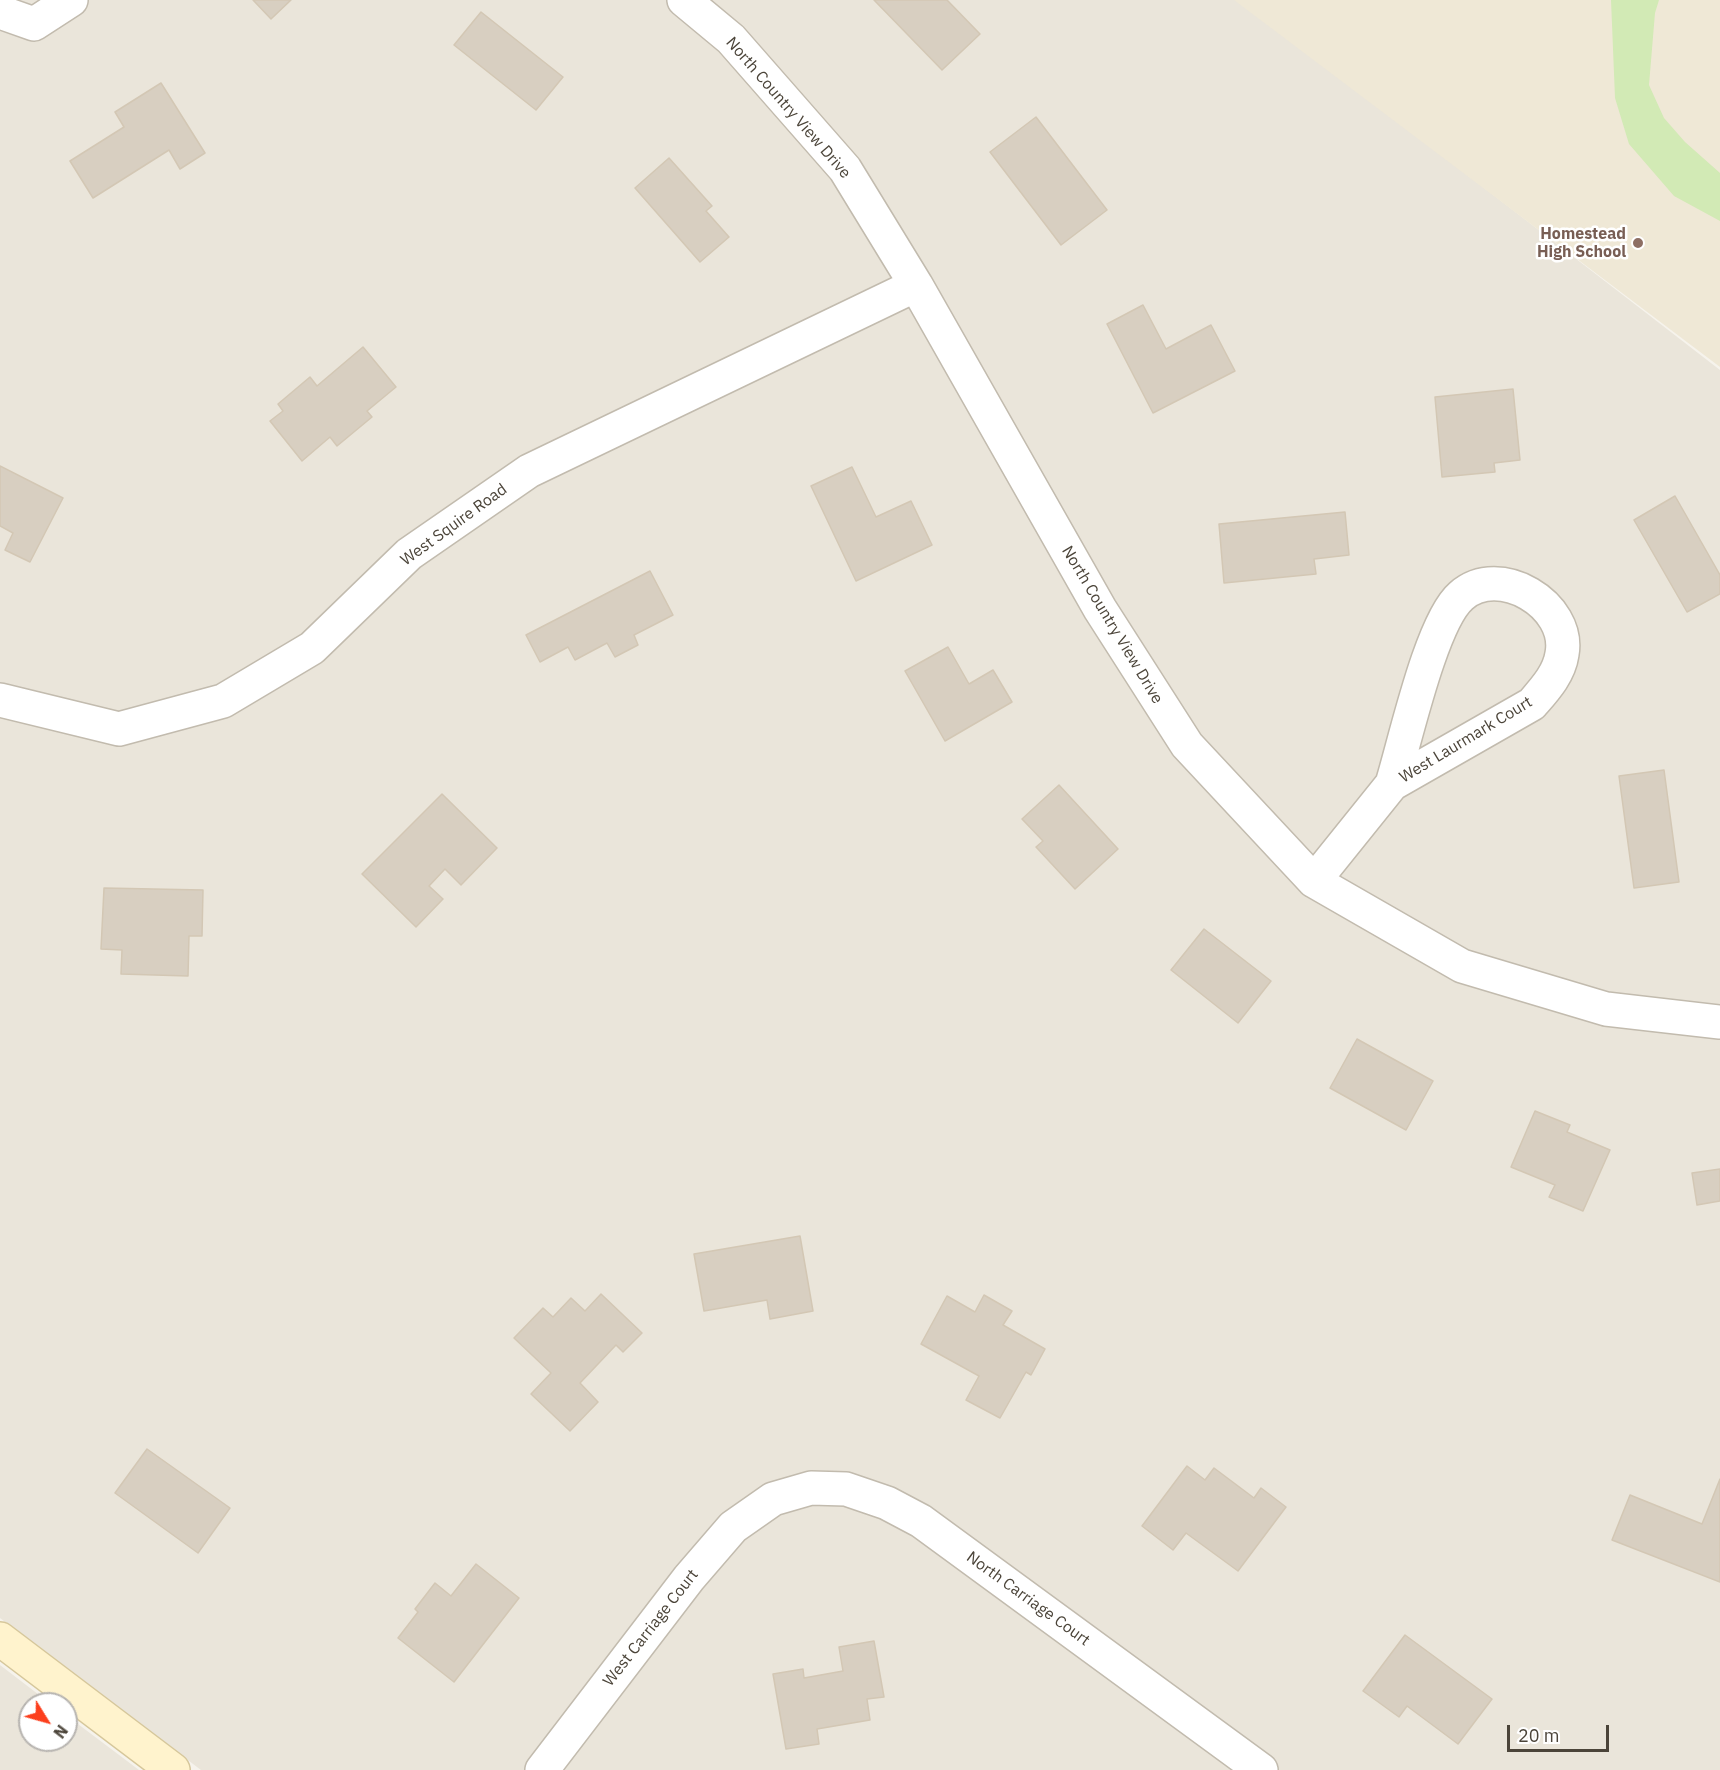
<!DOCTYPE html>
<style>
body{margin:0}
#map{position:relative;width:1720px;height:1770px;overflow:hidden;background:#f6f3ec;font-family:"IBM Plex Sans",sans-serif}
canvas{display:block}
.north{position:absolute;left:18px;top:1692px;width:60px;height:60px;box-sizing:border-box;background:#fff;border:2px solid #b7b4b0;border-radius:50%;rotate:127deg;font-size:16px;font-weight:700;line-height:24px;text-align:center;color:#4b4439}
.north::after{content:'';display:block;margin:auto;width:21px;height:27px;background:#fc3f1d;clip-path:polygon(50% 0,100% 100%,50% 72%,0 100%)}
.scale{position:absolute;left:1507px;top:1725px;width:102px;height:27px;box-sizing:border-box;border:3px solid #4b4439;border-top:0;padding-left:8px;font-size:18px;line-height:21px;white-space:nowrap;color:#4b4439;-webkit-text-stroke:4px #fff;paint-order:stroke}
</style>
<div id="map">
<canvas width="1720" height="1770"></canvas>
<div class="north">N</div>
<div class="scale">20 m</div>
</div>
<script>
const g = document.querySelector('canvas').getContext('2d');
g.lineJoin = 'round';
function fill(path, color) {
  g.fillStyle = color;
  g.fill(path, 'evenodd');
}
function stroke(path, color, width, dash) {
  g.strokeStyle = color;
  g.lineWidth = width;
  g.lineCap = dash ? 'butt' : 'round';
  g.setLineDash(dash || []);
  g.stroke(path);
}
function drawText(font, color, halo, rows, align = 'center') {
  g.font = font + ' "IBM Plex Sans",sans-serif';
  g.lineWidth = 5;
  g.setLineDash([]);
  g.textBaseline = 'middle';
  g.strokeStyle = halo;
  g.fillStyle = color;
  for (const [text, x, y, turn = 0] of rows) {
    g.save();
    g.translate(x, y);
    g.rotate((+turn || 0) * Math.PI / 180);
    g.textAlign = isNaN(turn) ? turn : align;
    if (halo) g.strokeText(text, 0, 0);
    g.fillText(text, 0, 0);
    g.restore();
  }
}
const residential = new Path2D(`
 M0,0H1241L1720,370V1770H201L0,1618Z
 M0,1665L51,1704H30V1740H66V1715L139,1770H0Z`);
const education = new Path2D(`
 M1234,0H1720V367L1458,169Z`);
const green = new Path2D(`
 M1611,0H1659L1655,13L1649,85L1664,118L1685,142L1720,173V221L1674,196L1629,144L1615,98Z`);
const building = new Path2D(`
 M253,0H291L271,19Z
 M874,0H947L980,34L942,70Z
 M481,12L563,77L536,110L454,45Z
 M161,83L205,153L180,169L169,150L93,198L70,161L124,127L115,112Z
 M1036,117L1107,210L1061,245L990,152Z
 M669,158L712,206L706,211L729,237L700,262L635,188Z
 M1143,305L1166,349L1211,325L1235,371L1153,413L1107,324Z
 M363,347L396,387L367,411L372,417L337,446L330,437L302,461L270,421L283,411L278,404L310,377L317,386Z
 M1513,389L1520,460L1494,463L1495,472L1442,477L1435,397Z
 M0,466L63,498L30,562L5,550L13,533L0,526Z
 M852,467L876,517L911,501L932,545L856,581L811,486Z
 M1675,496L1720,575V594L1687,612L1634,520Z
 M1345,512L1349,555L1314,559L1316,574L1224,583L1219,524Z
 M650,571L673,615L634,635L638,645L615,657L607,643L575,660L568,647L540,662L526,635Z
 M948,647L969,684L993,670L1012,702L945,741L905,671Z
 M1664,770L1679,882L1634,888L1619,776Z
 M1059,785L1118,849L1075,889L1036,847L1043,841L1022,819Z
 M442,794L497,848L461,885L445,869L429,886L443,899L416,927L362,874Z
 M104,888L203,890L202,936H189L188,976L121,974L122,950L101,949Z
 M1204,929L1271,981L1238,1023L1171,970Z
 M1357,1039L1433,1081L1406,1130L1330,1088Z
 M1535,1111L1570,1125L1567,1132L1610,1150L1583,1211L1549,1197L1555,1185L1511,1167Z
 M1720,1169V1201L1697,1205L1692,1173Z
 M800,1236L813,1311L770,1319L767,1300L704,1311L694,1254Z
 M601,1294L642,1333L623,1352L616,1345L580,1383L598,1402L570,1431L531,1394L551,1373L514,1338L543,1308L553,1317L571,1298L585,1311Z
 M984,1295L1012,1311L1003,1325L1045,1349L1031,1375L1026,1372L1000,1418L966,1400L979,1376L921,1344L947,1296L975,1312Z
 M147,1449L230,1508L198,1553L115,1493Z
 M1187,1466L1205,1480L1214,1468L1254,1498L1261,1488L1286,1507L1238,1571L1186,1533L1173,1550L1142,1526Z
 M1720,1479V1582L1612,1540L1630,1495L1702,1524Z
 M476,1564L519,1598L454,1682L398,1638L418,1612L415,1609L435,1583L451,1596Z
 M1405,1635L1492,1699L1458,1744L1407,1706L1399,1717L1363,1691Z
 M874,1641L884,1697L867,1699L870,1720L817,1729L819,1744L786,1749L773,1674L803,1669L804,1678L843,1671L839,1647Z`);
const street = new Path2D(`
 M684,0L731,39L845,169L916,285L1100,609L1187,745L1314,881L1462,966L1606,1009L1720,1022
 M0,12L34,24L71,0
 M0,700L119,729L223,701L312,648L409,554L529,471L916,285
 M1314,881L1392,784L1532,704C1545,689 1559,674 1562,654C1571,605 1499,562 1461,596C1431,622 1405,742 1392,784
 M542,1770L689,1578L733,1527L773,1499L811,1488L846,1489L887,1503L921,1521L1261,1770`);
const secondary = new Path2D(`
 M0,1639L173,1770`);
const markers = [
 [1638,243,6,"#8d6e63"]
];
const streetNames = [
 ["North Country View Drive",788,108,49],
 ["West Squire Road",454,525,-36],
 ["North Country View Drive",1112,625,59],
 ["West Laurmark Court",1466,740,-31],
 ["North Carriage Court",1028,1599,36],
 ["West Carriage Court",651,1628,-52]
];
const educationNames = [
 ["Homestead",1626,234],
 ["High School",1626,252]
];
fill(residential, '#eae5da');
fill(education, '#efe8d6');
fill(green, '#d2eab5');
fill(building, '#d8cfc1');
stroke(building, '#d3c7b4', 1.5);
stroke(street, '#c2bbae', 36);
stroke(secondary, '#d6c79b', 36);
stroke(street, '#fff', 33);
stroke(secondary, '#fff3cd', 33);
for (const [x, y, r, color] of markers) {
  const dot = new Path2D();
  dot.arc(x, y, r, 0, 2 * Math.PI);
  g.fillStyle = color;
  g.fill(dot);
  stroke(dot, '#fff', 2);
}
drawText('16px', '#4b4439', '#fff', streetNames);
drawText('bold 16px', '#785e54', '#fff', educationNames, 'right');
</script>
